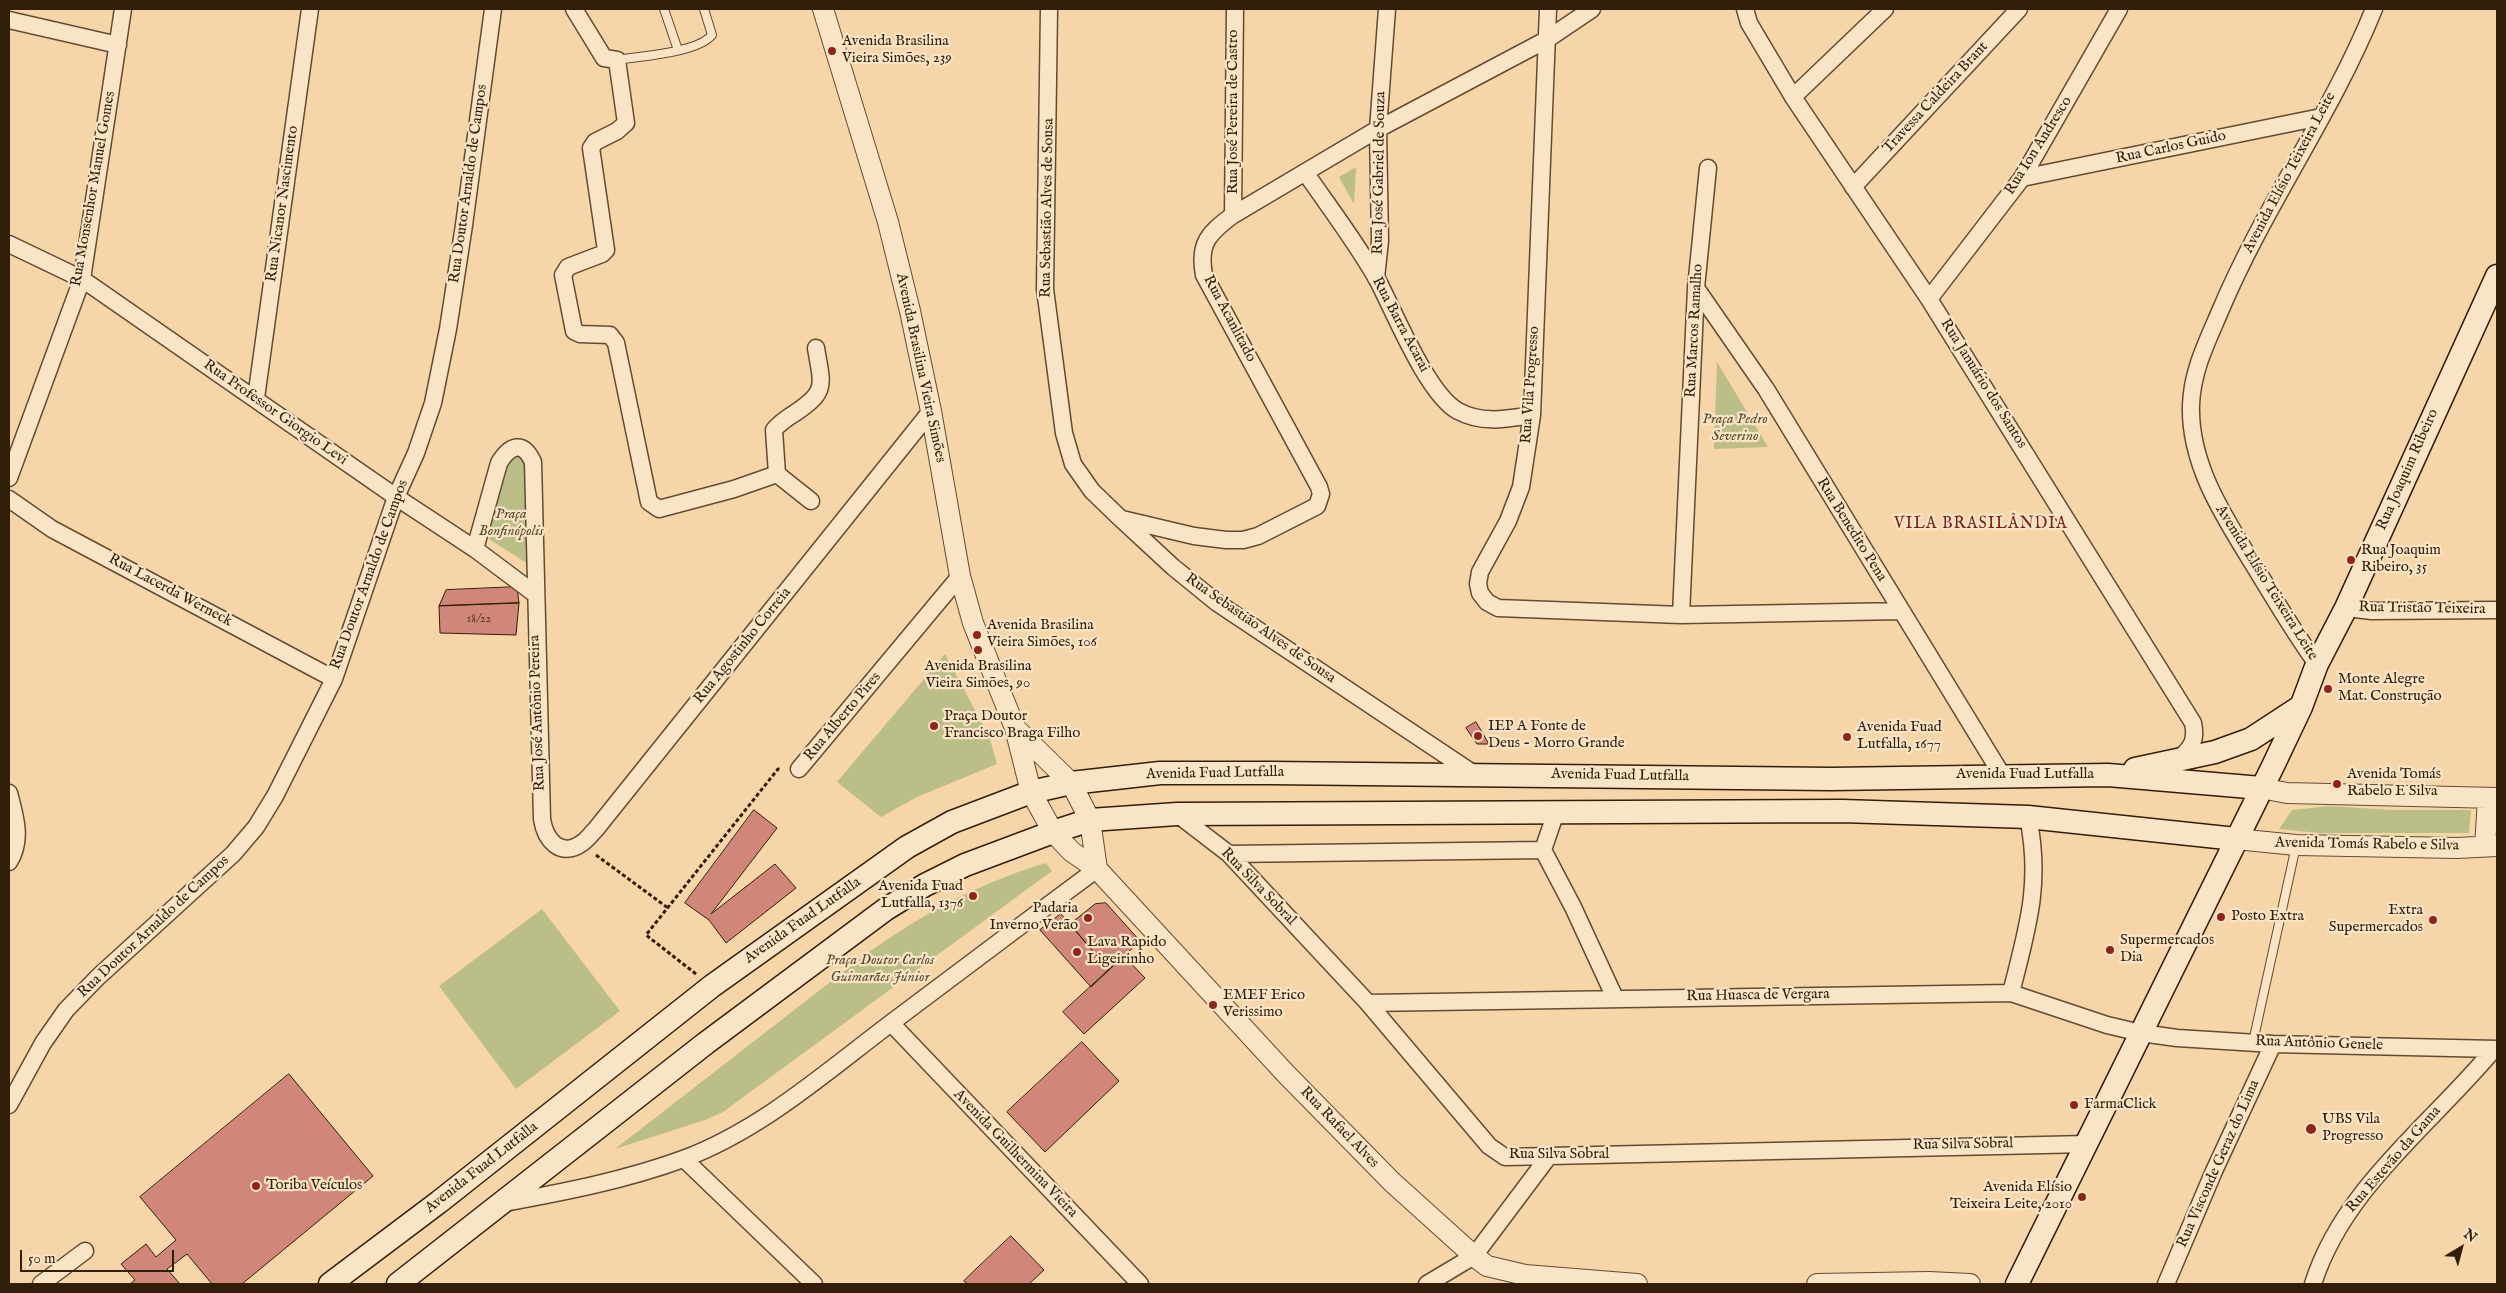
<!DOCTYPE html>
<meta charset="utf-8">
<style>
body{margin:0}
#map{position:relative;width:2506px;height:1293px;overflow:hidden;background:#f6d6a8;font-family:"IM FELL English",serif}
canvas{display:block}
.frame{position:absolute;inset:0;border:10px solid #311e09;pointer-events:none}
.north{position:absolute;left:2436px;top:1223px;width:50px;height:50px;-webkit-text-stroke:4px #f9e4c6;paint-order:stroke;rotate:37deg;font-size:14px;font-weight:700;line-height:20px;text-align:center;color:#311e09}
.north::after{content:'';display:block;margin:auto;width:18px;height:22px;background:#311e09;clip-path:polygon(50% 0,100% 100%,50% 72%,0 100%)}
.scale{position:absolute;left:20px;top:1250px;width:154px;height:22px;box-sizing:border-box;border:2px solid #311e09;border-top:0;padding-left:6px;font-size:15px;line-height:18px;white-space:nowrap;color:#311e09;-webkit-text-stroke:4px #f9e4c6;paint-order:stroke}
</style>
<div id="map">
<canvas width="2506" height="1293"></canvas>
<div class="frame"></div>
<div class="north">N</div>
<div class="scale">50 m</div>
</div>
<script>
const g = document.querySelector('canvas').getContext('2d');
g.lineJoin = 'round';
function fill(path, color) {
  g.fillStyle = color;
  g.fill(path, 'evenodd');
}
function stroke(path, color, width, dash) {
  g.strokeStyle = color;
  g.lineWidth = width;
  g.lineCap = dash ? 'butt' : 'round';
  g.setLineDash(dash || []);
  g.stroke(path);
}
function drawText(font, color, halo, rows, align = 'center') {
  g.font = font + ' "IM FELL English",serif';
  g.lineWidth = 4.5;
  g.setLineDash([]);
  g.textBaseline = 'middle';
  g.strokeStyle = halo;
  g.fillStyle = color;
  for (const [text, x, y, turn = 0] of rows) {
    g.save();
    g.translate(x, y);
    g.rotate((+turn || 0) * Math.PI / 180);
    g.textAlign = isNaN(turn) ? turn : align;
    if (halo) g.strokeText(text, 0, 0);
    g.fillText(text, 0, 0);
    g.restore();
  }
}
const green = new Path2D(`
 M1356,167L1354,204L1339,177Z
 M1717,362L1768,447L1714,449Z
 M513,454L527,460L528,564L489,539L499,472Z
 M945,654L989,736L997,764L917,797L881,817L837,782Z
 M2329,806L2392,810H2471L2469,833H2319L2279,829L2292,810Z
 M1046,863L1052,871L723,1112L705,1120L615,1149L869,952C926,912 979,883 1046,863Z
 M542,909L620,1011L516,1089L439,986Z`);
const building = new Path2D(`
 M517,587L519,603L439,606L446,590Z
 M519,603L516,635L440,633L439,606Z
 M1476,722L1489,744H1477L1466,728Z
 M754,810L777,828L711,914L775,864L796,888L726,943L709,920L685,903Z
 M1106,903L1140,941L1109,970L1070,924L1095,904Z
 M1061,914L1109,970L1091,987L1040,930Z
 M1124,956L1145,978L1084,1034L1063,1012Z
 M1082,1042L1119,1081L1045,1152L1007,1112Z
 M289,1074L373,1176L242,1284H212L187,1254L167,1269L180,1284H130L135,1280L121,1264L146,1244L156,1257L176,1240L140,1197Z
 M1011,1236L1044,1270L1029,1284H968L964,1281Z`);
const path = new Path2D(`
 M596,855L668,908
 M696,974L646,935L778,769H781`);
const service = new Path2D(`
 M664,9L678,50
 M617,60C640,56 697,53 712,35L704,9
 M2253,1042L2296,846`);
const minor = new Path2D(`
 M574,9L604,58L617,60L626,123L617,131L595,142L591,148L606,250L602,254L568,267L563,275L574,331L580,334L610,335L616,343L649,502L659,509L734,489L777,474L774,430C779,423 787,418 795,413C828,391 822,385 816,348
 M1049,9L1045,289L1064,433L1073,464L1092,491L1120,518L1173,567L1216,602L1474,774
 M1548,9L1532,415L1521,487L1508,521L1480,572L1478,584L1480,593L1487,602L1498,608L1681,615L1902,611
 M1745,9L1749,23L1793,97L1929,299L2193,723C2197,741 2191,748 2178,760
 M9,20L118,45
 M1793,97L1885,9
 M1305,172C1329,207 1356,242 1377,279C1394,311 1427,394 1458,411C1482,424 1506,419 1532,415
 M2022,178L2321,117
 M1853,187L2019,9
 M1233,215L1235,9
 M9,244L82,279L396,497L475,549L535,594
 M1376,278L1380,241L1378,129L1387,9
 M1696,288L1766,389L2002,775
 M1929,299L2022,178L2119,9
 M256,398L310,9
 M777,474L811,501
 M9,478L82,279L123,9
 M9,499L52,529L334,679
 M1122,519L1194,536L1226,540H1243L1258,536L1317,506L1321,494L1319,487L1204,275C1198,243 1209,233 1233,215L1378,129L1546,40L1592,9
 M475,549L499,463C510,445 523,440 533,462L542,819C545,839 560,859 582,843C587,840 591,834 596,829L931,411
 M2346,608L2372,611L2497,610
 M1681,615L1696,288L1708,168
 M2317,664C2295,634 2277,603 2258,572C2227,521 2189,467 2191,405C2192,370 2208,340 2221,309C2265,205 2332,113 2374,9
 M799,769L960,576
 M9,793C15,816 23,840 9,862
 M1177,814L1229,854L1368,1003L1489,1146L1505,1157L2088,1144
 M1543,850L1573,907L1615,998
 M1229,854L1543,850L1556,812
 M2011,993C2027,929 2042,884 2028,817
 M1368,1003L2011,993L2107,1025L2141,1033L2177,1038L2273,1044L2497,1049
 M891,1023L1140,1284
 M9,1105L43,1043L66,1010L98,977L233,854L256,827L275,796L334,679L396,497L416,453L433,403L448,329L464,225L493,9
 M684,1159L814,1284
 M504,1203C564,1192 626,1180 683,1159C761,1130 826,1072 891,1023C960,971 1028,920 1097,869
 M41,1284L85,1251
 M1427,1284L1474,1256L1549,1156
 M2166,1284L2214,1171L2273,1044
 M2313,1284C2343,1188 2432,1124 2494,1049`);
const tertiary = new Path2D(`
 M823,9L888,222L910,311L931,411L960,576L973,623L1015,728L1031,792L1053,832L1072,852L1097,869L1286,1074L1392,1182L1474,1256L1487,1266L1525,1275L1637,1284
 M1016,729L1071,783L1090,820L1097,869
 M2261,788L2287,793L2497,798
 M2236,839L2296,845L2457,848L2497,846
 M2485,846L2488,799
 M1817,1284L1929,1282L1970,1284`);
const secondary = new Path2D(`
 M2135,769L2215,752L2251,739L2300,707
 M330,1284L439,1202L712,986L907,847L952,822L1031,792L1071,783L1160,773H1270L1831,779L2108,775L2261,788
 M398,1284L706,1043L886,909L925,885L965,865L1053,832L1090,820L1177,814L1842,811L2028,817L2236,839
 M2017,1284L2273,766L2301,707L2317,664L2346,608L2497,276`);
const markers = [
 [832,51,5,"#8f2418"],
 [2351,560,5,"#8f2418"],
 [977,635,5,"#8f2418"],
 [978,650,5,"#8f2418"],
 [2328,689,5,"#8f2418"],
 [934,726,5,"#8f2418"],
 [1478,736,5,"#8f2418"],
 [1847,737,5,"#8f2418"],
 [2337,784,5,"#8f2418"],
 [973,896,5,"#8f2418"],
 [2221,917,5,"#8f2418"],
 [1088,918,5,"#8f2418"],
 [2433,920,5,"#8f2418"],
 [2110,950,5,"#8f2418"],
 [1077,952,5,"#8f2418"],
 [1213,1005,5,"#8f2418"],
 [2074,1105,5,"#8f2418"],
 [2311,1129,6,"#8f2418"],
 [256,1186,5,"#8f2418"],
 [2082,1197,5,"#8f2418"]
];
const numberNames = [
 ["18/22",479,620]
];
const poiNames = [
 ["Avenida Brasilina",842,42],
 ["Vieira Simões, 239",842,59],
 ["Rua Joaquim",2361,551],
 ["Ribeiro, 35",2361,568],
 ["Avenida Brasilina",987,626],
 ["Vieira Simões, 106",987,643],
 ["Avenida Brasilina",978,667,"center"],
 ["Vieira Simões, 90",978,684,"center"],
 ["Monte Alegre",2338,680],
 ["Mat. Construção",2338,697],
 ["Praça Doutor",944,717],
 ["Francisco Braga Filho",944,734],
 ["IEP A Fonte de",1488,727],
 ["Deus - Morro Grande",1488,744],
 ["Avenida Fuad",1857,728],
 ["Lutfalla, 1677",1857,745],
 ["Avenida Tomás",2347,775],
 ["Rabelo E Silva",2347,792],
 ["Avenida Fuad",963,887,"right"],
 ["Lutfalla, 1376",963,904,"right"],
 ["Padaria",1078,909,"right"],
 ["Inverno Verão",1078,926,"right"],
 ["Extra",2423,911,"right"],
 ["Supermercados",2423,928,"right"],
 ["Posto Extra",2231,917],
 ["Supermercados",2120,941],
 ["Dia",2120,958],
 ["Lava Rapido",1087,943],
 ["Ligeirinho",1087,960],
 ["EMEF Erico",1223,996],
 ["Verissimo",1223,1013],
 ["FarmaClick",2084,1105],
 ["UBS Vila",2322,1120],
 ["Progresso",2322,1137],
 ["Toriba Veículos",266,1186],
 ["Avenida Elísio",2072,1188,"right"],
 ["Teixeira Leite, 2010",2072,1205,"right"]
];
const streetNames = [
 ["Travessa Caldeira Brant",1936,98,-47],
 ["Rua José Pereira de Castro",1234,112,-90],
 ["Rua Ion Andresco",2039,146,-58],
 ["Rua Carlos Guido",2171,148,-12],
 ["Rua José Gabriel de Souza",1380,173,-89],
 ["Avenida Elísio Teixeira Leite",2290,173,-62],
 ["Rua Doutor Arnaldo de Campos",469,184,-82],
 ["Rua Monsenhor Manuel Gomes",94,189,-80],
 ["Rua Nicanor Nascimento",283,204,-82],
 ["Rua Sebastião Alves de Sousa",1048,208,-89],
 ["Rua Acanlitado",1229,319,62],
 ["Rua Barra Acarai",1400,325,62],
 ["Rua Marcos Ramalho",1695,331,-87],
 ["Avenida Brasilina Vieira Simões",920,368,78],
 ["Rua Januário dos Santos",1983,384,58],
 ["Rua Vila Progresso",1531,385,-86],
 ["Rua Professor Giorgio Levi",275,413,35],
 ["Rua Joaquim Ribeiro",2408,470,-66],
 ["Rua Benedito Pena",1851,530,58],
 ["Rua Doutor Arnaldo de Campos",370,575,-70],
 ["Avenida Elísio Teixeira Leite",2266,583,58],
 ["Rua Lacerda Werneck",170,591,28],
 ["Rua Tristão Teixeira",2422,609,1],
 ["Rua Sebastião Alves de Sousa",1260,629,35],
 ["Rua Agostinho Correia",743,646,-51],
 ["Rua José Antônio Pereira",538,713,-92],
 ["Rua Alberto Pires",843,717,-50],
 ["Avenida Fuad Lutfalla",1215,774,-1],
 ["Avenida Fuad Lutfalla",2025,775],
 ["Avenida Fuad Lutfalla",1620,776,1],
 ["Avenida Tomás Rabelo e Silva",2367,845,1],
 ["Rua Silva Sobral",1258,887,46],
 ["Avenida Fuad Lutfalla",803,921,-35],
 ["Rua Doutor Arnaldo de Campos",154,927,-43],
 ["Rua Huasca de Vergara",1758,996,-1],
 ["Rua Antônio Genele",2319,1044,2],
 ["Rua Rafael Alves",1339,1128,46],
 ["Rua Silva Sobral",1963,1145,-1],
 ["Avenida Guilhermina Vieira",1015,1154,46],
 ["Rua Silva Sobral",1559,1155],
 ["Rua Estevão da Gama",2394,1160,-49],
 ["Rua Visconde Geraz do Lima",2219,1164,-66],
 ["Avenida Fuad Lutfalla",482,1168,-38]
];
const parkNames = [
 ["Praça Pedro",1735,420],
 ["Severino",1735,437],
 ["Praça",511,515],
 ["Bonfinópolis",511,532],
 ["Praça Doutor Carlos",880,961],
 ["Guimarães Júnior",880,978]
];
const neighbourhoodNames = [
 ["VILA BRASILÂNDIA",1981,525]
];
fill(green, '#bcbe88');
fill(building, '#d08779');
stroke(building, '#311e09', 1);
stroke(service, '#624c31', 10);
stroke(minor, '#624c31', 19);
stroke(tertiary, '#624c31', 22);
stroke(secondary, '#311e09', 25);
stroke(path, '#311e09', 3, [4, 2.5]);
stroke(service, '#f9e4c6', 8);
stroke(minor, '#f9e4c6', 16);
stroke(tertiary, '#f9e4c6', 20);
stroke(secondary, '#f9e4c6', 22);
for (const [x, y, r, color] of markers) {
  const dot = new Path2D();
  dot.arc(x, y, r, 0, 2 * Math.PI);
  g.fillStyle = color;
  g.fill(dot);
  stroke(dot, '#f9e4c6', 2);
}
drawText('12px', '#593825', null, numberNames);
drawText('15px', '#311e09', '#f9e4c6', poiNames, 'left');
drawText('15px', '#311e09', '#f9e4c6', streetNames);
drawText('italic 15px', '#5b4e2f', '#f9e4c6', parkNames);
g.letterSpacing = '1px';
drawText('16px', '#7a1f14', '#f9e4c6', neighbourhoodNames);
g.letterSpacing = '0px';
</script>
